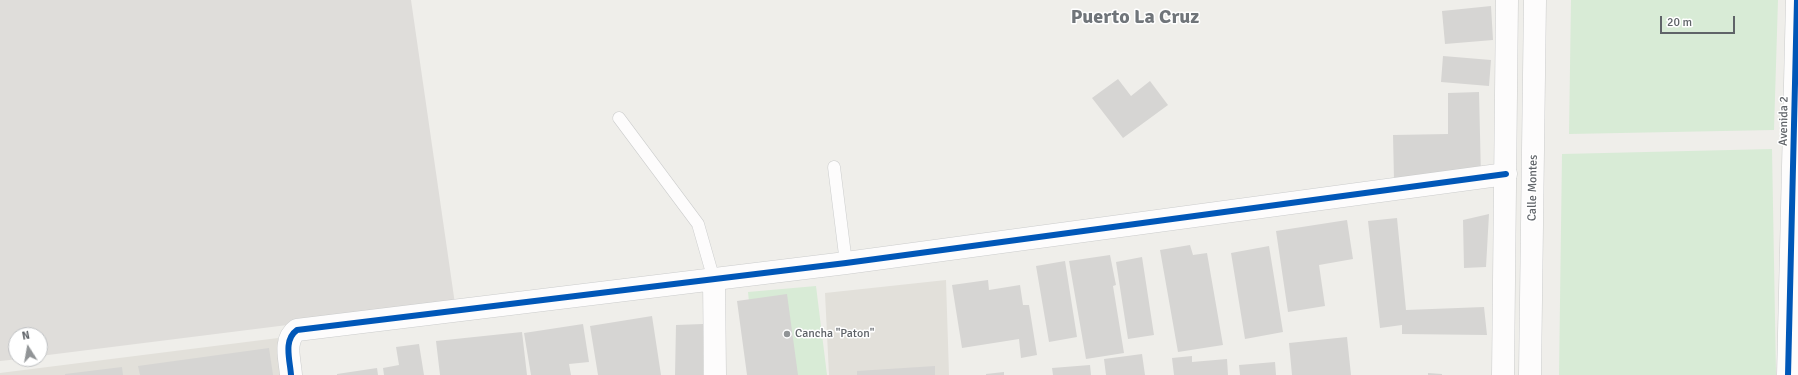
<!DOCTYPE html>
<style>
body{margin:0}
#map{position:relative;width:1798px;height:375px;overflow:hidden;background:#efeeea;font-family:Signika,sans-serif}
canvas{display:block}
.north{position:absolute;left:8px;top:327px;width:40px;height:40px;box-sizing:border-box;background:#fff;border:1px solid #bfc1c3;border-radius:50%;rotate:349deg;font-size:11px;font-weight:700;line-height:16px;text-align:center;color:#5f6368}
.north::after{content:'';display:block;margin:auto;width:14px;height:18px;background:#919496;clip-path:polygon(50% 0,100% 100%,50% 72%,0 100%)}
.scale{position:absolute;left:1660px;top:16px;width:75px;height:18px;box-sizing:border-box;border:2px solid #5f6368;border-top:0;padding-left:5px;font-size:12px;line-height:14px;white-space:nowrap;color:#5f6368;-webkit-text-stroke:3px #fff;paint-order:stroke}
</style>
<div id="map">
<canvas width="1798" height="375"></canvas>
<div class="north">N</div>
<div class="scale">20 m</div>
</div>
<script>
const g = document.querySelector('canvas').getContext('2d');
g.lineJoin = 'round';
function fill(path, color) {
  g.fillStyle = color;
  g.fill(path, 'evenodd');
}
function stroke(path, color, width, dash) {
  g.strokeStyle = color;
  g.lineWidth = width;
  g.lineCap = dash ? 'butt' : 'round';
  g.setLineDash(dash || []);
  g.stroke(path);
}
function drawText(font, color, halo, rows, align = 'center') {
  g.font = font + ' Signika,sans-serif';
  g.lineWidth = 3;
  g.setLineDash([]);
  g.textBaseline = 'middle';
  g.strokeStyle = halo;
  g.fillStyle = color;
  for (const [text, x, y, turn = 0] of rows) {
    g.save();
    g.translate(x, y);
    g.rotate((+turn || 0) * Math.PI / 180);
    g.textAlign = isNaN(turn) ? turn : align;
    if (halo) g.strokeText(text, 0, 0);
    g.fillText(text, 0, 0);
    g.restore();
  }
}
const industrial = new Path2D(`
 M0,0H411L455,304L40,356V335H16V359H19L0,361Z`);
const education = new Path2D(`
 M946,280L949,375H829L825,293Z
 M278,338L280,375H0V373Z`);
const green = new Path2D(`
 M1571,0H1778L1774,130L1569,134Z
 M1772,149L1776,375H1559L1562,154Z
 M816,286L827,375H756L748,292Z`);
const building = new Path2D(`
 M1491,6L1493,40L1445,44L1442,11Z
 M1443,56L1491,60L1489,86L1441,82Z
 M1118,79L1131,96L1150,81L1168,105L1123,138L1092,98Z
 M1479,92L1481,177L1394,180L1393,135L1448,134V93Z
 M1489,214L1486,267L1464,268L1463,220Z
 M1397,218L1406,310L1484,307L1487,335L1402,334V325L1380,328L1368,221Z
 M1347,220L1353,259L1319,265L1325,306L1288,312L1276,231Z
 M1190,245L1193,255L1207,253L1223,345L1178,352L1160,250Z
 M1269,246L1283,332L1245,339L1231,253Z
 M1110,255L1116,285L1113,286L1124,353L1086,359L1069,261Z
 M1142,257L1154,335L1128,339L1116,262Z
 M1065,261L1077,337L1049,342L1036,266Z
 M988,280L989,290L1020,285L1023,305H1029L1037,355L1021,358L1019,339L962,348L952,285Z
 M787,294L798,375H747L737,301Z
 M652,316L661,375H598L590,326Z
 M583,324L589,362L569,364L571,375H531L524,333Z
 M703,324V375H675L676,325Z
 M522,332L527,375H440L436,341Z
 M1347,337L1351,375H1292L1289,343Z
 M419,344L424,375H384L383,368L399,365L396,347Z
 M269,348L273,375H140L138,366Z
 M1142,354L1145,375H1106L1104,359Z
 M1192,356V362L1227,359L1228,375H1174L1172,358Z
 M1275,362L1276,375H1240L1239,365Z
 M1090,365L1091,375H1053L1052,368Z
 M935,366V375H857V371Z
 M122,367L123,375H65V374Z
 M377,368L378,375H337V374Z
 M1004,372V375H986V374Z
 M1428,373L1442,374V375H1428Z`);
const service = new Path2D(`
 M619,118L698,224L714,280
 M834,167L846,263`);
const minor = new Path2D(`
 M714,280L715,375
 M291,375C290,360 283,340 297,330L846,263L1506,174
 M1788,375L1797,0`);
const tertiary = new Path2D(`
 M1503,375L1507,0
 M1530,375L1535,0`);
const cycleway = new Path2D(`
 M291,375C290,360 283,340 297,330L846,263L1506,174
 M1788,375L1797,0`);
const markers = [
 [787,334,4,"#919496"]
];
const streetNames = [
 ["Avenida 2",1784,121,-89],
 ["Calle Montes",1533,188,-89]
];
const poiNames = [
 ["Cancha \"Paton\"",795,334]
];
const townNames = [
 ["Puerto La Cruz",1135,18]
];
fill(industrial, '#dfddda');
fill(education, '#e2e0da');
fill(green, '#d8ebd6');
fill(building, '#d6d5d3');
stroke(service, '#cbcccc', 13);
stroke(minor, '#cbcccc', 23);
stroke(tertiary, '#cbcccc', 23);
stroke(service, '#fdfcfc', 12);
stroke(minor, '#fdfcfc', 22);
stroke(tertiary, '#fdfcfc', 22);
stroke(cycleway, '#0057b8', 6);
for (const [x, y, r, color] of markers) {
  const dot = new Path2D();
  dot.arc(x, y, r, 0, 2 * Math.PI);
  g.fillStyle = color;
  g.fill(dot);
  stroke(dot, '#fff', 1.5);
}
drawText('12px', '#5f6368', '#fff', streetNames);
drawText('12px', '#5f6368', '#fff', poiNames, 'left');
drawText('bold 20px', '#70757a', '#fff', townNames);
</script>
